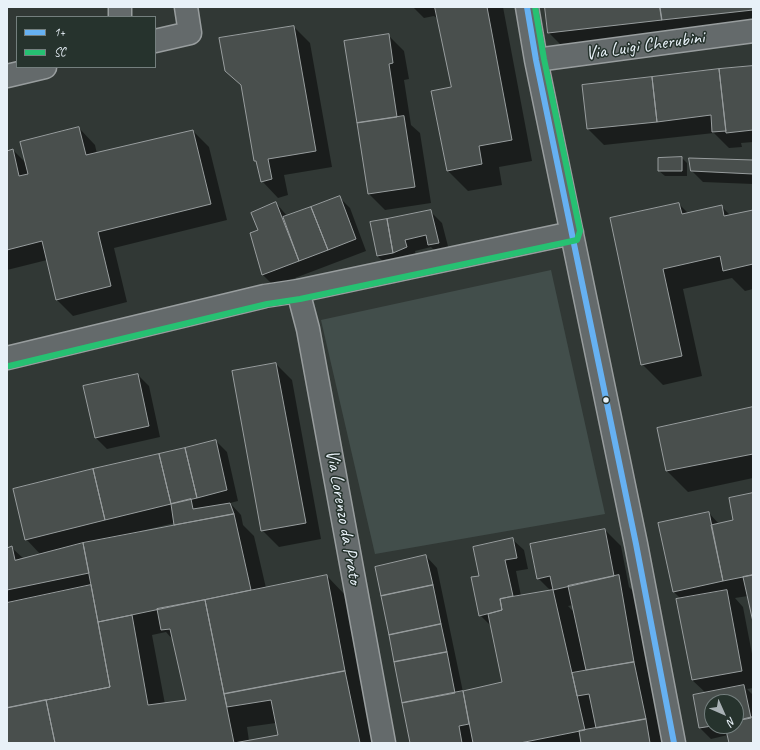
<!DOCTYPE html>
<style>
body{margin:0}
#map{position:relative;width:760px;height:750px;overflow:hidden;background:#313835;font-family:Caveat,sans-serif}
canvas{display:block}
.frame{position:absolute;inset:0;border:8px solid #e8f1f8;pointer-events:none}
.legend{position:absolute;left:16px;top:16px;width:140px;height:52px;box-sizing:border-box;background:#26332d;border:1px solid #747f7e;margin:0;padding:5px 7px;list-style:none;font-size:12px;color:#e8f1f8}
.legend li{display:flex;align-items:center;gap:8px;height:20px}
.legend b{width:20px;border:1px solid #747f7e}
.north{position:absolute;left:704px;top:694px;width:40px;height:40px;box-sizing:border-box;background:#26332d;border:1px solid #747f7e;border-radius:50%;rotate:135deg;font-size:11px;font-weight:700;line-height:16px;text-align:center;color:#e8f1f8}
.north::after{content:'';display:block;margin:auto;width:14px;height:18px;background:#a8b0b4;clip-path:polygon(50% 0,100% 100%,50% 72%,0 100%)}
</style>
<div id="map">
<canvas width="760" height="750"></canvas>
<div class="frame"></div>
<ul class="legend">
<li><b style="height:5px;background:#66b1f2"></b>1+</li>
<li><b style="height:5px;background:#26c172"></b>SC</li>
</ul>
<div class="north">N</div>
</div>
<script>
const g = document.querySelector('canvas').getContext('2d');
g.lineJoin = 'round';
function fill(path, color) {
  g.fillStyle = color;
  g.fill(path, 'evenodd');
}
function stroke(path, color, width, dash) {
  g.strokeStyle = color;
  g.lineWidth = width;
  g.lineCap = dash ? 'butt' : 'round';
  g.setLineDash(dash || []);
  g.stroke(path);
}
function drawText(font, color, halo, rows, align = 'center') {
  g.font = font + ' Caveat,sans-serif';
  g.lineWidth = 3;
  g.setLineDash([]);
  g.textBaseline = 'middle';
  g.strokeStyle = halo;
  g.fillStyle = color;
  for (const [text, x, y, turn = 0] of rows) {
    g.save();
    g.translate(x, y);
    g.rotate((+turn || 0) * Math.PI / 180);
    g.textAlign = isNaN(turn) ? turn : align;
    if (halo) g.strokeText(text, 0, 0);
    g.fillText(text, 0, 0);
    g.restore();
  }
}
const green = new Path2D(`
 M551,270L605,514L375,554L321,320Z`);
const shadow = new Path2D(`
 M413,7H503L532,161L499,167L502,185L468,191L448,171L433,91L452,88L439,20L434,16L424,18Z
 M546,7H753V33L565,49L549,33Z
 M294,27L310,43L332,167L284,175L288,195L278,198L262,181L258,164L255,160L243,87L226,71Z
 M388,35L404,51L409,79L404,80L411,125L420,133L431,203L385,210L369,194L345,41Z
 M753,66V142L741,143L742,147L729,148L714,133L604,145L588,129Z
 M79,128L95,145L97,154L193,131L209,147L227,220L114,248L127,302L73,316L56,299L47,260L7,270V152L13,150L27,164Z
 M682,158L687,163V176H665L659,171Z
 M753,161V184L703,182L692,171Z
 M339,197L350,208L366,251L274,286L263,275L276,203L288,217Z
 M679,204L688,213L721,206L731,216L753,211V289L745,291L732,278L683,289L702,376L663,385L642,364L611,219Z
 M431,212L442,223L450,254L440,256L431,247L415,251L417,259L405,264L398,257V259L383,261L377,256L371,223Z
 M276,364L292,380L321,539L279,547L262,530Z
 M138,375L149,386L160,437L107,449L96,438Z
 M753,408V478L688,492L667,471L658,429Z
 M216,441L227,452L238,501L230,503L241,515L243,525L254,536L266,588L327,576L347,597L376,743H7V549L12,548L24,559L41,555L26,539ZM174,523L176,526L141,533V531ZM166,632L174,641L188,701L165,704L152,635ZM276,723L279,736L249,741L247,727Z
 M753,494V620L748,596L735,598L743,607L753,659V688L747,689L753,695V743H730L728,735L711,739L700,728L706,693L692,680L677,600L681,599L674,592L709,513L719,524L734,521ZM712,702H736V726H712Z
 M605,530L621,546L629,587L635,593L663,743H411L426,556L437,568L463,692L503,682L491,626L480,615V577L512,539L524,550L528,569L516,571L521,596L551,591L538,578ZM573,605L575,613L568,606Z`);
const building = new Path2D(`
 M435,7H487L512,140L479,146L482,164L447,171L431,91L451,87Z
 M545,7H660L662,20L548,33Z
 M660,7H753V10L662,20Z
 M294,26L316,151L268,159L272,179L261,182L256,161H254L241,85L225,71L219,38Z
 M389,34L393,63L389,64L397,117L357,123L344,41Z
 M753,66V130L726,133L719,69Z
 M719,69L726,131L712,132L711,115L657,122L652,77Z
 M652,77L657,122L587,129L582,85Z
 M404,116L415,187L368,194L357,123Z
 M79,127L86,155L193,130L211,204L98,232L111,286L56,300L42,241L7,250V151L13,149L19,176L28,174L20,142Z
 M682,157V171H658V158Z
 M689,158L753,160V174L691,171Z
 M340,196L356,239L328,250L311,207Z
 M276,202L299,261L262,275L250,233L258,230L251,213Z
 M679,203L682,214L722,205L724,216L753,210V264L723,271L720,256L663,269L682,356L641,365L610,218Z
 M311,207L328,250L299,261L283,217Z
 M431,210L439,243L428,245L426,235L405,240L407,247L393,253L387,219Z
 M387,219L393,253L377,256L370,222Z
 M276,363L306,523L261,531L232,371Z
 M138,374L149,426L95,438L83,386Z
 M753,407V454L666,471L657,428Z
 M216,440L227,490L197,498L185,448Z
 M185,448L197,498L171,504L159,454Z
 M159,454L171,504L105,520L93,469Z
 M93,469L105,520L25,540L13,489Z
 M753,493V575L723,581L711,525L733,520L729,498Z
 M191,499L193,509L230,503L234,514L174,525L171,504Z
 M709,512L723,581L673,592L658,523Z
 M234,514L251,590L98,622L83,543Z
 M605,529L614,576L553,590L550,576L537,579L530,544Z
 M513,538L517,558L505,560L513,596L500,599L502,610L479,616L471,577L479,576L473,547Z
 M83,543L89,573L7,590V548L12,546L15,560Z
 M426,555L433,585L381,596L375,567Z
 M327,575L345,671L224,694L205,600Z
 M619,575L634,662L586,670L568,586Z
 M753,575V622L743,577Z
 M91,585L110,687L7,708V603Z
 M433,585L441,624L389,635L381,596Z
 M553,590L585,730L520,743H473L463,691L502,682L488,614L502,610L500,599Z
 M727,590L742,671L692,680L676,599Z
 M205,600L234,743H55L46,700L110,687L98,622L132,615L148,705L186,700L170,629L161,630L157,609Z
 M441,624L447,652L394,662L389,635Z
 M447,652L455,693L402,703L394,662Z
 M634,662L646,719L596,728L589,694L577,696L572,673Z
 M345,671L360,743H234L278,735L271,700L227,707L224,694Z
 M744,685L751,718L736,721V702H712V726L699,728L693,695Z
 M463,691L469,724L459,726L462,743H410L402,703Z
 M46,700L55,743H7V708Z
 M753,717V743H729L725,726H736V721Z
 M646,719L650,743H581L579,731Z`);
const street = new Path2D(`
 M527,7L536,60L636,544L674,743
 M120,17V7
 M155,41L190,33L186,7
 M536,60L753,31
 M7,76L45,67
 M298,291L308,329L384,743
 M7,358L265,296L298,291L572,233`);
const bus1 = new Path2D(`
 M527,7L536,60L636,544L674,743`);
const bus2 = new Path2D(`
 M9,366L267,304L300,299L577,240L580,231L544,59L535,7`);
const markers = [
 [606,400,3.5,"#e8f1f8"]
];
const streetNames = [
 ["Via Luigi Cherubini",645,46,-8],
 ["Via Lorenzo da Prato",343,517,80]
];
fill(green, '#424e4b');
fill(shadow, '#0007');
fill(building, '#494f4d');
stroke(building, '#989d9e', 1);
stroke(street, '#989d9e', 25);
stroke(street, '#646a6b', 22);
stroke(bus1, '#66b1f2', 6);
stroke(bus2, '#26c172', 6);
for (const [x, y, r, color] of markers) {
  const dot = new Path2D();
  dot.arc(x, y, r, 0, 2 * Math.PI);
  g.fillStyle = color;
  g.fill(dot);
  stroke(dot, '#26332d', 1.5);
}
drawText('19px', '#e8f1f8', '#26332d', streetNames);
</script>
